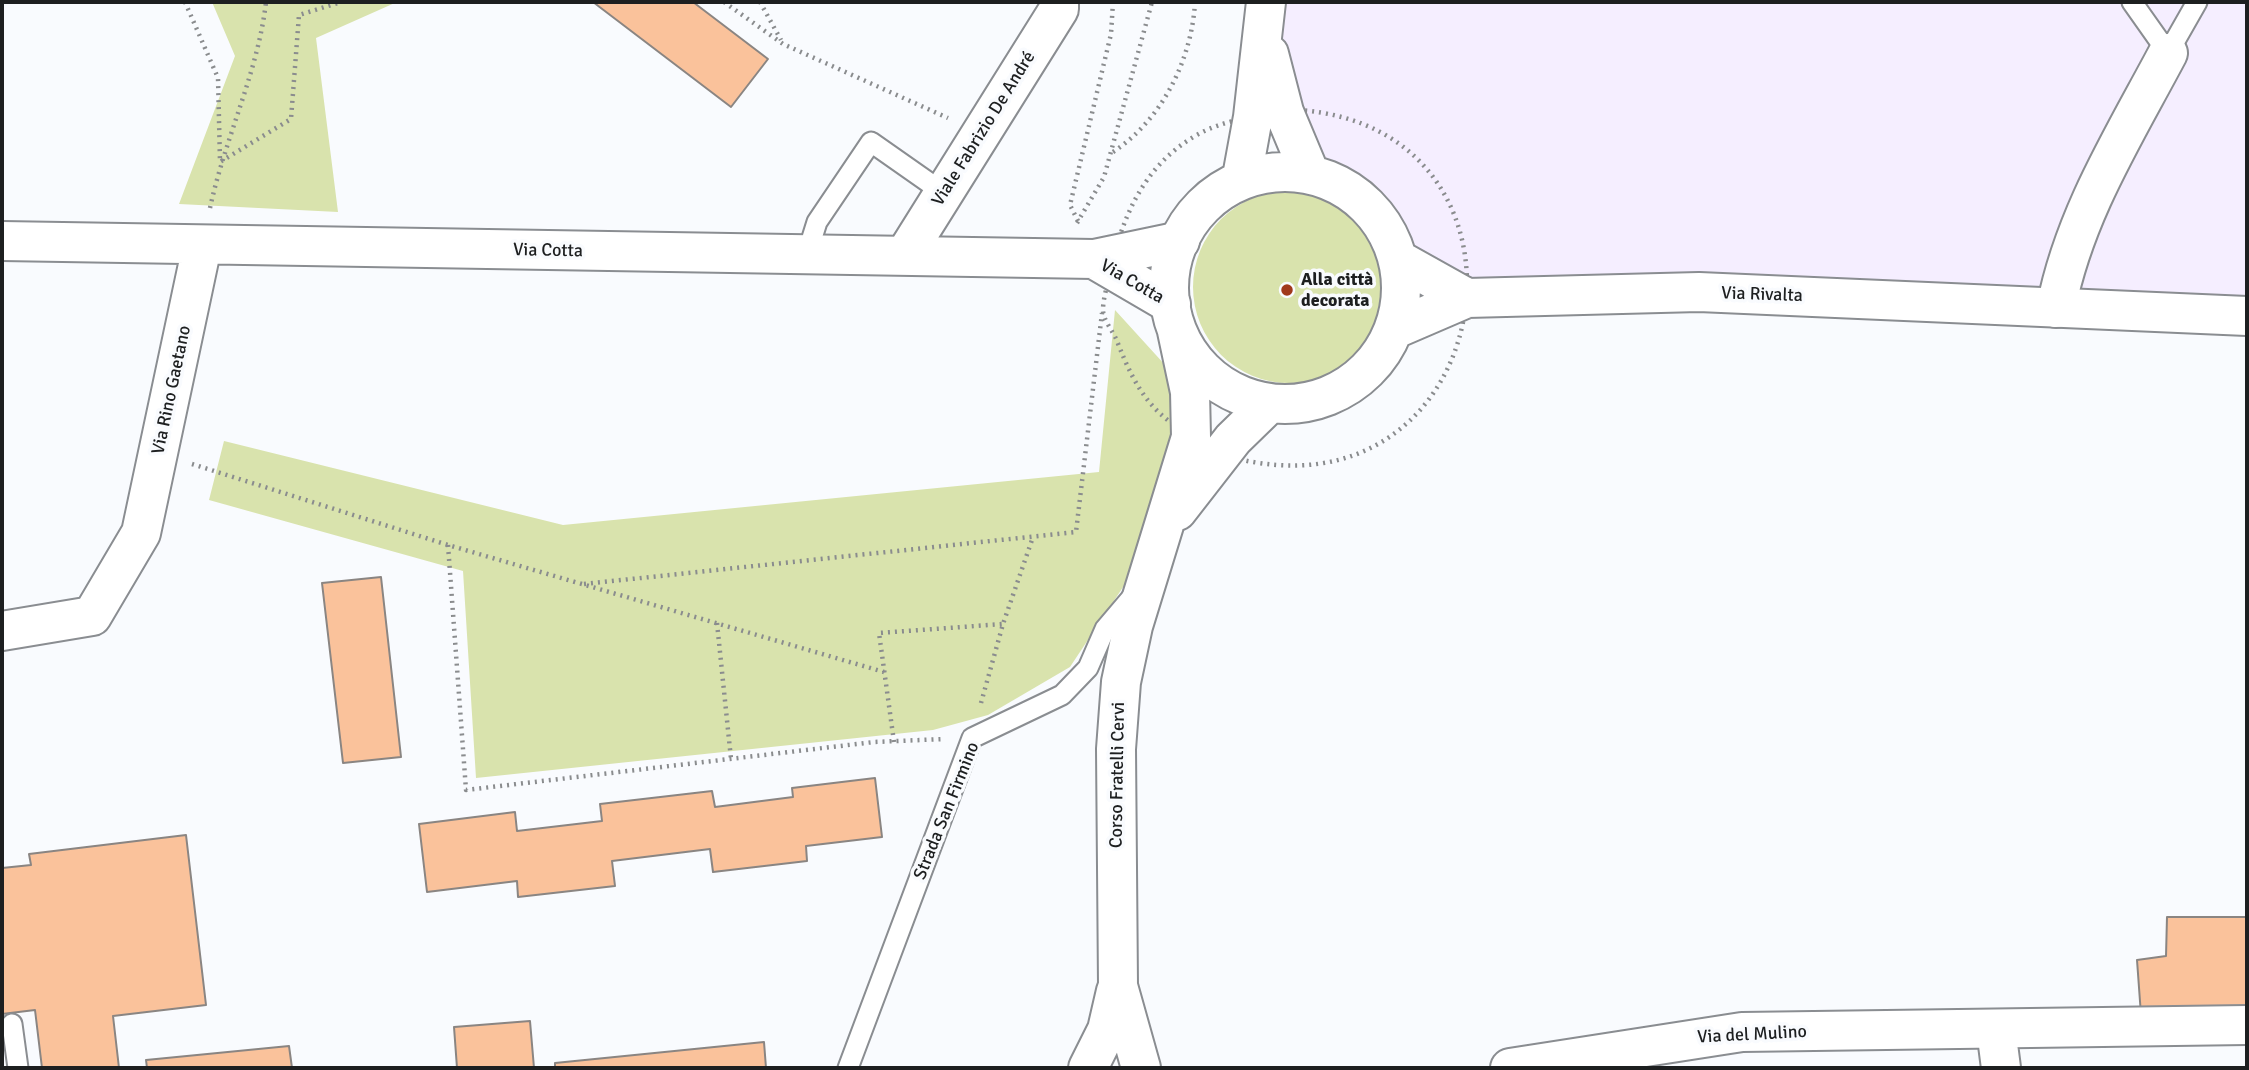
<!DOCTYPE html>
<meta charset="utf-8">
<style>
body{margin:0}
#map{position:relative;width:2249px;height:1070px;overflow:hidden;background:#f9fbfe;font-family:Signika,sans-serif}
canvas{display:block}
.frame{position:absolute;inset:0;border:4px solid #1d1f20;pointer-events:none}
</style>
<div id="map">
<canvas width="2249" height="1070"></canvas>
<div class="frame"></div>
</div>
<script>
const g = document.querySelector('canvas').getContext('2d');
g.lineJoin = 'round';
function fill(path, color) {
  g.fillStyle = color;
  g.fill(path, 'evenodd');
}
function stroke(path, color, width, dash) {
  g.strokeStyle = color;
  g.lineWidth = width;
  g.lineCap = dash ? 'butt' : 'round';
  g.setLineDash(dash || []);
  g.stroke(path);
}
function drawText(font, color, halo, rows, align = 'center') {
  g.font = font + ' Signika,sans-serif';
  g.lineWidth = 7;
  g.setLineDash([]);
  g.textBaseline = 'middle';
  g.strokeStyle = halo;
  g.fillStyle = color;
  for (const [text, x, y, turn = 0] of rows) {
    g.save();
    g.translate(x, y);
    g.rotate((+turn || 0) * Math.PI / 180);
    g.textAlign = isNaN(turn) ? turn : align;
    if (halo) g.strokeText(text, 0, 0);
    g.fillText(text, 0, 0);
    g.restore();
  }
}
const industrial = new Path2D(`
 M1266,2H2247V316L1467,298L1399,260L1388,232L1370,207L1343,187L1310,174Z`);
const green = new Path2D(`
 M212,2H397L316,38L338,212L179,204L235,56Z
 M1193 287a96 96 0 1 1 192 0a96 96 0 1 1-192 0Z
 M1115,310L1176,377L1174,457L1135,569L1070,667L988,715L933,730L476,778L463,571L209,500L224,441L563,525L1099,472Z`);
const building = new Path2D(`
 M593,2H693L768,59L731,107Z
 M381,577L401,757L343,763L322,583Z
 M875,778L882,837L806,846L807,861L713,872L710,849L612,861L615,886L518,897L517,881L427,892L419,824L515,812L517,831L602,821L600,804L712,791L715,807L793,797L792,788Z
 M186,835L206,1005L113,1016L119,1068H42L35,1010L2,1014V868L31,865L29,854Z
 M2167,917H2247V1015H2141L2137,960L2166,956Z
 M530,1021L534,1068H457L454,1027Z
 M764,1042L766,1068H555V1063Z
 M289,1046L292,1068H147L146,1060Z`);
const path = new Path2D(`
 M185,2L218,78L220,162L291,119L299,15L341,2
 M724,2L783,44L948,118
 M760,2L781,40
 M1298,110C1554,127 1503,506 1253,462C1237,460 1221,451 1206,444C1154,418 1137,393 1117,341C1113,331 1103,320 1103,310C1103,299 1107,287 1109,277C1121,220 1142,167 1195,136C1226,118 1263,115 1298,110Z
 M1113,152C1162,120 1192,59 1195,2
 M210,208C225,138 258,72 266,2
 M1078,221L1070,205L1111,34L1113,2
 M1077,223L1104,177L1152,2
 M192,464L448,545L884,672
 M448,545L466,790L874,742L944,739
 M584,584L1076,532L1102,313
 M717,623L731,759
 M981,703L1003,624L1033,537
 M894,742L879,633L1003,624`);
const service = new Path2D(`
 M2132,2L2168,53L2197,2
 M807,254L817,222L871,142L948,196
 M12,1024L18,1068
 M848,1068L972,738L1062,695L1088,668L1105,629L1133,596`);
const minor = new Path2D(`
 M2,241L1094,259L1180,241
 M905,255L1059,9V2
 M1094,259L1171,304
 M2056,308C2074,215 2124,136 2168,53
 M2,631L92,616L141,533L202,246
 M1996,1029L2001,1068
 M1510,1068L1742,1032L2247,1025`);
const tertiary = new Path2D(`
 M1269,54L1284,112L1310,174
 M1169 288a116 116 0 1 1 232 0a116 116 0 1 1-232 0Z
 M1242,177L1253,117L1266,2
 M1399,260L1467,298
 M1395,329L1467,298L1699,292L2247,316
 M1177,511L1233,439L1269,404
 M1088,1068L1107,1030L1116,991
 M1141,1068L1118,986L1116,749L1121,682L1133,626L1191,437L1190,392L1177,331`);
const markers = [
 [1287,290,7,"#a0391b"]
];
const streetNames = [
 ["Viale Fabrizio De André",984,129,-58],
 ["Via Cotta",548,251,1],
 ["Via Cotta",1132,282,30],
 ["Via Rivalta",1762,295,2],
 ["Via Rino Gaetano",172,390,-78],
 ["Corso Fratelli Cervi",1118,775,-89],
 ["Strada San Firmino",947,811,-68],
 ["Via del Mulino",1752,1035,-3]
];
const poiNames = [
 ["Alla città",1301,280],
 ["decorata",1301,301]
];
fill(industrial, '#f5eeff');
fill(green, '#d9e3ad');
fill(building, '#fac29b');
stroke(building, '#8a8582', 2);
stroke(service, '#8a8d91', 23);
stroke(minor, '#8a8d91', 42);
stroke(tertiary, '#8a8d91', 42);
stroke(path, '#8a8c8e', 4.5, [2, 5]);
stroke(service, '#fff', 19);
stroke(minor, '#fff', 38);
stroke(tertiary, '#fff', 38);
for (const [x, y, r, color] of markers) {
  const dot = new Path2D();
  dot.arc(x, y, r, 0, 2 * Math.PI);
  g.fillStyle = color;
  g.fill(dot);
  stroke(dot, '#f9fbfe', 2.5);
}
drawText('18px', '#1d1f20', '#f9fbfe', streetNames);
drawText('bold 18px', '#1d1f20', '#f9fbfe', poiNames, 'left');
</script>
